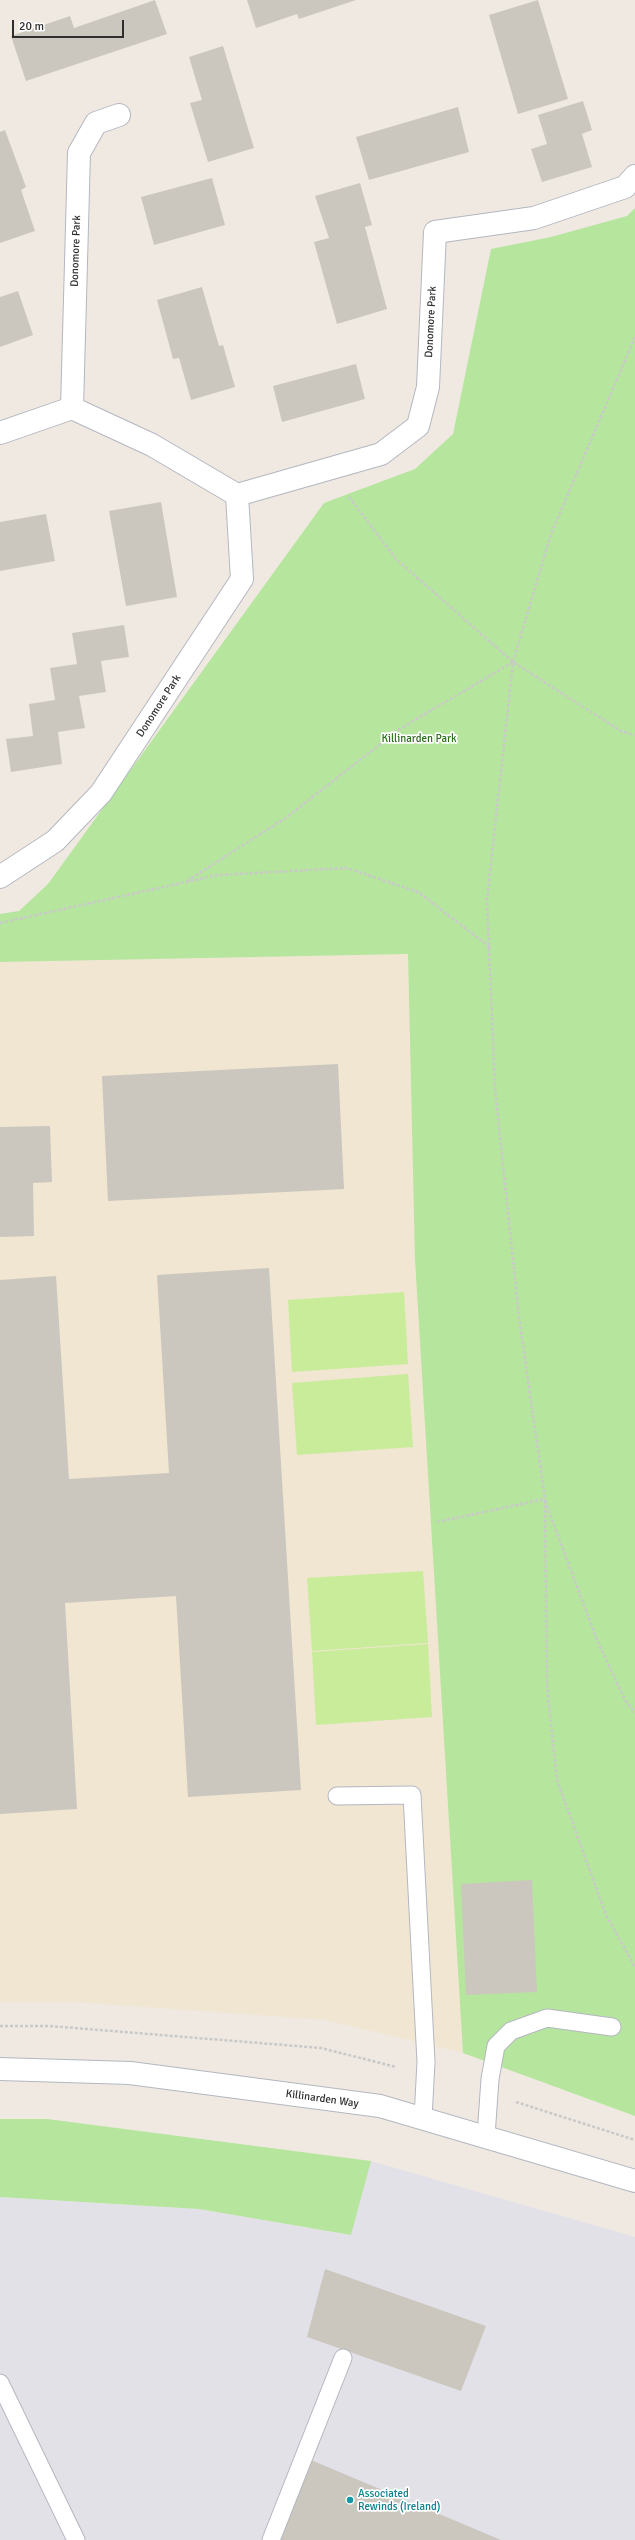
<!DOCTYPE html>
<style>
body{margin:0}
#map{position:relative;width:635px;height:2540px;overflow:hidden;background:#efe9e1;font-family:Signika,sans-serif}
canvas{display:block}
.scale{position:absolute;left:12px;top:20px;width:112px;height:18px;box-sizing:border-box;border:2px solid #2e2e2e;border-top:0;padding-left:5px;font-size:12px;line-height:14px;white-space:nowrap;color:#2e2e2e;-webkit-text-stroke:3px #fff;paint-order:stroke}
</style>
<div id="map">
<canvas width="635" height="2540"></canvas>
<div class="scale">20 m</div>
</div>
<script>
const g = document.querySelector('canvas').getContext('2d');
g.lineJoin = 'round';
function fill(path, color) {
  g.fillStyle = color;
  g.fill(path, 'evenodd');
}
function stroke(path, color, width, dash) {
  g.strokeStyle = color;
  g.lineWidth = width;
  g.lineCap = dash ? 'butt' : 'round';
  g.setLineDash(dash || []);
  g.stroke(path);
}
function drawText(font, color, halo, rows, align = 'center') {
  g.font = font + ' Signika,sans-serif';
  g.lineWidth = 3.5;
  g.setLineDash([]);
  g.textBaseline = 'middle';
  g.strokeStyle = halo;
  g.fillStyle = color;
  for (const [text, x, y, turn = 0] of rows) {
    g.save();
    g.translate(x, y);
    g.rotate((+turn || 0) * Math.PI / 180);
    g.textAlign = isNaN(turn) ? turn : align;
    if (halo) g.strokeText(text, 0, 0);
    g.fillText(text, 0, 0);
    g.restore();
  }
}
const industrial = new Path2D(`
 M371,2161L635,2237V2540H0V2197L199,2209L350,2235Z`);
const education = new Path2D(`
 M408,954L463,2053L326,2020L76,2002H0V962Z`);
const green = new Path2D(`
 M635,208V2116L463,2053L415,1259L408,954L0,962V914L19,911L48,884L324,503L415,469L453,434L491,249L551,237L627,216Z
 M0,2119H47L371,2161L351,2235L199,2209L0,2197Z`);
const pitch = new Path2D(`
 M404,1292L408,1364L292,1372L288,1300Z
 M408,1374L413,1447L297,1455L292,1383Z
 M423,1571L428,1643L312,1651L307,1578Z
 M428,1644L432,1717L316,1725L312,1652Z`);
const building = new Path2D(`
 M155,0L167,34L26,81L11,36L70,16L74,28Z
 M247,0H356L299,19L297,14L256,28Z
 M538,0L568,99L518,114L489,15Z
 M223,46L254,148L208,162L190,103L202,100L189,57Z
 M583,101L592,130L582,134L592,167L542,182L531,149L547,144L538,115Z
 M458,107L469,152L369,180L356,137Z
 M5,130L26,187L21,190L35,231L0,243V132Z
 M212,178L225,225L154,245L141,197Z
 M360,183L372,225L365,227L387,309L337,324L314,242L329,238L315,196Z
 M202,287L219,346L223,345L235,387L191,400L179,358L173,359L157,300Z
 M18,291L33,335L0,347V297Z
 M356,364L365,399L282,422L273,386Z
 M161,502L177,597L126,606L109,511Z
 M46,514L55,561L0,571V522Z
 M124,625L129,657L101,661L106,692L79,696L85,728L58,732L62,764L11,772L6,739L33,736L29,704L55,700L50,668L77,664L72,633Z
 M338,1064L344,1189L108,1201L102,1076Z
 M50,1126L52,1182L33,1183L34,1236L0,1237V1127Z
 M269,1268L301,1790L188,1797L176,1596L65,1603L77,1809L0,1814V1280L56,1276L69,1479L169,1473L157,1275Z
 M532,1880L537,1992L466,1995L461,1884Z
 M325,2269L486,2326L461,2391L307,2337Z
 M311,2460L501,2540H277Z`);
const path = new Path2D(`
 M635,337L551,534L513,662L487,900L495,1089L519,1317L545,1499L547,1687L557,1780L606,1915L635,1967
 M349,497L396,559L513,662L621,731L635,735
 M187,881L287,817L398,730L513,662
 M0,923L218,875L347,868L418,892L491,948
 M545,1501L597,1640L625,1700L635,1713
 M437,1522L545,1499
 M0,2026H50L321,2048L396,2067
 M516,2102L635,2140`);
const lane = new Path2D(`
 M337,1796L412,1795L426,2062L423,2118
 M486,2136L490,2079L496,2046L511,2031L547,2018L612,2027
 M0,2383L76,2540
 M271,2540L343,2358`);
const street = new Path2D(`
 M72,408L79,153L96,123L119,115
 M0,433L72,408L152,445L237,495L381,454L418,426L428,387L435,232L534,218L625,187L635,176
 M0,877L55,841L101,793L242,579L237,495`);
const secondary = new Path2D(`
 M0,2069L130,2073L380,2106L635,2181`);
const markers = [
 [350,2500,4,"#0f9aa8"]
];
const streetNames = [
 ["Donomore Park",76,251,-88],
 ["Donomore Park",431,322,-87],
 ["Donomore Park",159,706,-57],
 ["Killinarden Way",322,2099,8]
];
const parkNames = [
 ["Killinarden Park",419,739]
];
const cultureNames = [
 ["Associated",358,2494],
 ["Rewinds (Ireland)",358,2507]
];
fill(industrial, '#e3e1e8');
fill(education, '#f0e6d1');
fill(green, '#b6e59e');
fill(pitch, '#c9ec9a');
fill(building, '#cbc7bf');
stroke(lane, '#b4b7c1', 19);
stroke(street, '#b4b7c1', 24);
stroke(secondary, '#b4b7c1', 24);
stroke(path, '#c9c9c9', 2.5, [3, 2]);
stroke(lane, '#fff', 17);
stroke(street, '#fff', 22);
stroke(secondary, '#fff', 22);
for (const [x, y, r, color] of markers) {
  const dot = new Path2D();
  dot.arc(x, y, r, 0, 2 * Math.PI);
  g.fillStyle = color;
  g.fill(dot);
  stroke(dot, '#fff', 1.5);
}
drawText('11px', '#2e2e2e', '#fff', streetNames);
drawText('11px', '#2c6e1b', '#fff', parkNames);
drawText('11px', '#0d838f', '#fff', cultureNames, 'left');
</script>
